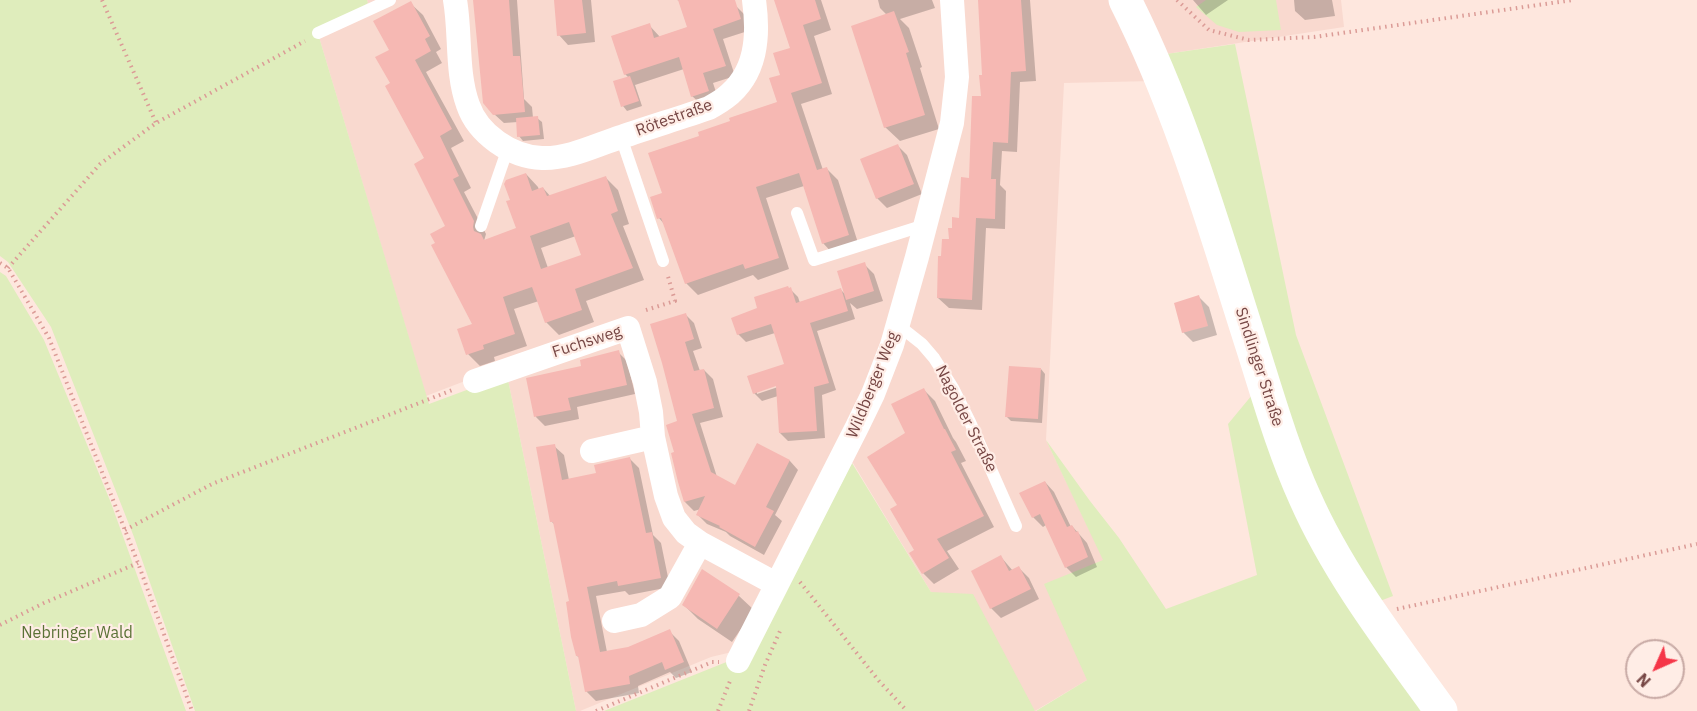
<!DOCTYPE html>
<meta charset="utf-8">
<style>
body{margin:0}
#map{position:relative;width:1697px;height:711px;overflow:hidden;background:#fee7de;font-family:"IBM Plex Sans",sans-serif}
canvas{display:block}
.north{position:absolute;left:1625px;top:639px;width:60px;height:60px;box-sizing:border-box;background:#ffede6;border:2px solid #c8aaa5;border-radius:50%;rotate:225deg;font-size:16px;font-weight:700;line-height:24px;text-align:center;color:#764644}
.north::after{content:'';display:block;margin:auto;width:21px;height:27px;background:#f53648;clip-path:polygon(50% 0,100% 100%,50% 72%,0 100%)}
</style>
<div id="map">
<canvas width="1697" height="711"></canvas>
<div class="north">N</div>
</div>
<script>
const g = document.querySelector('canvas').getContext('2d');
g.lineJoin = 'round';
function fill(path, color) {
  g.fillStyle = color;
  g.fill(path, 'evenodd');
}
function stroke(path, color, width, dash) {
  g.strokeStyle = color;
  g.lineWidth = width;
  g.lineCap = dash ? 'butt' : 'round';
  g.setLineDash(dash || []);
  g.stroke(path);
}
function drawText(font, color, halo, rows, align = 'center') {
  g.font = font + ' "IBM Plex Sans",sans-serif';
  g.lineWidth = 4.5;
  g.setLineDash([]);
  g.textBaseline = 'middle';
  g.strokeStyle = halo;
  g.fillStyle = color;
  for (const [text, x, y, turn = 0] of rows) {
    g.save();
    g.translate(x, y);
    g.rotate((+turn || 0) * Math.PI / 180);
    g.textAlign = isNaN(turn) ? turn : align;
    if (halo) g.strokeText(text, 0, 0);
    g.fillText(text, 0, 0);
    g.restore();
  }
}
const residential = new Path2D(`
 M367,0H1341L1344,27L1166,54L1153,81L1064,83L1046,440L1104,560L1087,680L1035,711L931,592L853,463L832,456L732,652L711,657L580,711H576L507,375L504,366L426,396L319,37L368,3Z`);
const green = new Path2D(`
 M0,0H367L368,3L319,37L429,404L507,375L576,711H195L134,537L51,327L8,262L0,256Z
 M1206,0H1276L1281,30L1239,32L1217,25L1196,7Z
 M1235,44L1296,335L1393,596L1372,604L1311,491L1166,54Z
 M0,272L6,276L44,340L111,503L186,711H0Z
 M1257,389L1431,711H1036L1087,680L1044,584L1103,560L1046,440L1090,501L1119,538L1166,609L1257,575L1228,424Z
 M852,463L931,592L973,594L1035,711H604L754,651Z`);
const shadow = new Path2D(`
 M474,0H517L524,99L532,107L533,118H537L542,122L544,139L523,141L519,136L518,122L504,123L494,114Z
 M555,0H591L595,42L568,45L559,35Z
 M677,0H722L736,6L747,17L751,30L723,39L735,76L713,83L719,101L703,106L692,96L684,69L635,85L642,106L627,111L623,106L629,78L625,74L649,25L660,37L689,28L680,1Z
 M775,0H821L831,30L814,36L832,94L801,104L823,170L827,169L838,180L859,246L834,255L823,243L804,186L766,198L789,269L758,280L753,275L698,295L686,283L665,225L659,218L664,194L701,137L779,103L781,75L792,49Z
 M878,0H932L935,8L900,19L909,28L922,67L920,68L939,129L900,141L885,127L887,15L880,8Z
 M979,0H1030L1036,81L1020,82L1017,152L1002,151L1000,185L1006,191L1005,229L986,228L982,310L949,308L938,298L942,257L950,241L953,230L960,219L970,179L983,98L984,76Z
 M1193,0H1228L1206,15Z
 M1294,0H1332L1335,16L1305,20L1295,11Z
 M410,3L423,15L441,49L436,52L442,63L426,72L464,141L451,148L471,188L464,192L486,234L484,241L518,229L511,201L526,174L538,187L539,190L543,188L551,197L606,178L618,190L629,224L623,226L644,280L586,301L594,322L559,335L546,322L539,301L514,309L527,346L494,357L495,361L480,366L468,354L474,325L447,226L426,159L392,84L391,51ZM576,236L583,256L548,268L541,248Z
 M898,146L907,155L922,194L887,208L877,198Z
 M864,264L874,274L883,301L857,309L850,303L855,319L817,331L836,390L822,395L825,438L788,441L780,433L778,396L762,401L754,393L786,365L775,333L746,342L738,334L759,309L790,289L798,297L800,303L841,290L846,295ZM783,383L784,385L757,394V391Z
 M1199,297L1209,307L1217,335L1193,342L1183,332Z
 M685,314L694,323L702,348L693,351L700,371L704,370L713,379L723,417L700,423L717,477L735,487L758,445L790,461L798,470L775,515L782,521L764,555L730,536L726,532L707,524L698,515L701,509L694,511L685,502L673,454L676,453Z
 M618,352L627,361L635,394L577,407L579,419L545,426L536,417L528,379L583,367Z
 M1041,369L1045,374L1042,423L1011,421L1007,417Z
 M924,390L935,401L953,438L956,442L966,461L961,463L994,527L947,551L959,569L934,584L923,573L899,505L907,434Z
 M554,446L564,455L569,480L598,475L630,459L639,468L653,535L661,543L670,587L629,595L625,591L596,596L607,652L628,648L669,631L679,641L692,672L676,678L670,672L638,686L639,693L596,701L586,691L580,658L577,656L571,603L556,526L552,522Z
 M1045,482L1054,492L1071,527L1072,526L1087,543L1097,567L1076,577L1066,567L1046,525L1043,527L1033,517Z
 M1001,557L1013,571L1019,568L1029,578L1039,599L1001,618L991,608Z
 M703,571L739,596L754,610L732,642L698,619L684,605Z`);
const building = new Path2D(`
 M473,0H509L513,56H520L525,112L493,115L483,103Z
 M554,0H582L586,33L557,36Z
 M678,0H735L741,19L713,29L726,66L703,73L709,91L691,97L679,57L624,75L611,36L650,23L654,38L687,27Z
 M774,0H815L821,19L803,25L822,83L791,93L817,170L827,167L849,235L822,244L799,173L756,187L779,258L745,269L743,264L685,284L661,218L657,219L650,197L662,193L648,153L699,136L698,132L730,121L729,118L777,102L769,78L780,75L773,53L790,48Z
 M978,0H1021L1026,71L1011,72L1008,143L993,142L991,179H996L995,219L976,218L972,300L937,298L938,256H941L942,239H949L948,228H952V217L959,218L961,177L969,178L972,96H981L979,75H982Z
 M411,1L430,36L425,39L431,51L415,60L452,129L440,136L459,176L453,179L474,221L473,227L474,231L481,234L484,240L516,228L506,201L510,200L504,184L506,180L526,173L532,191L543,187L547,196L606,176L618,211L611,214L633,268L575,289L582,310L545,323L532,287L503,297L515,334L483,345L484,349L466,355L457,329L472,324L431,245L435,243L430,234L445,226L414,164L424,158L385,86L390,83L375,57L389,50L373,21ZM569,222L581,255L541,269L530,236Z
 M894,11L909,52L906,53L925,115L884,128L851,26Z
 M630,76L639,101L621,107L613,81Z
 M538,116L540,135L517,137L516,118Z
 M898,144L914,184L876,199L860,159Z
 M865,262L874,291L846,300L837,271Z
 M788,286L789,288L791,287L796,303L841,288L848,311L810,323L829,383L814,387L817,431L779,433L776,386L753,394L747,376L784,364L771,324L737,335L731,318L757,308L754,297Z
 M1199,295L1208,326L1182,333L1174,303Z
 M686,313L694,339L685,342L694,371L704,369L714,408L692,414L711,472L735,485L757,443L790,460L766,507L774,511L755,547L719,527L720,526L696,515L705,496L684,502L678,482L671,453L674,452L666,425L677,421L662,363L650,324Z
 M619,350L627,385L568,398L571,410L534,417L526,378L581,366L580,360Z
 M1009,366L1041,368L1038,419L1005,417Z
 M924,388L944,429H945L956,450L951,452L984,516L937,539L949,558L922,574L909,553L914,550L890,509L897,505L867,457L905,433L891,404Z
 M555,444L562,480L596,473L594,465L630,457L646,533L652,532L661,578L618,586L617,581L587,587L600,652L628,647L670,629L684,662L665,670L662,662L629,676L630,684L585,692L578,656H576L571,637L566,602L569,601L553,522H550L536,447Z
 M1045,481L1067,527L1072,525L1076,532L1078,531L1088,557L1065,568L1040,514L1032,518L1019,493Z
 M1001,555L1009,571L1019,566L1031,589L990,609L971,571Z
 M702,569L740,594L717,629L682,605Z`);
const path = new Path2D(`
 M102,0L156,123
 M1177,0L1209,30L1249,40L1314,37L1573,0
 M0,263L8,268L49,338L138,563L192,711
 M8,268L100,164L156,123L305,41
 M646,310L675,301L667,273
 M125,530L212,484L455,389
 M800,582L879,681L907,711
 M1397,609L1697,544
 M0,625L44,603L138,563
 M596,711L712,662H719
 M718,711L730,681
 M749,711L765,665L780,631`);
const lane = new Path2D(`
 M318,33L390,0
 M621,137L663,261
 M797,213L814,260L925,225
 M481,226L508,148
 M898,325L922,344L934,358L953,388L970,422L1016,526`);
const street = new Path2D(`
 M455,0C461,34 456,72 468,105C478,134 511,157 542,158C569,159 596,145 621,137C650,127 680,118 709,108C714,105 720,102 725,98C757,74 759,36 754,0
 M475,381L628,328L645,382L651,412L653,437L666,496L674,518L686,533L700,543L776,584
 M592,451L653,437
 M614,621L641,615L670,597L700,543
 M738,661L857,427L873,394L892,345L917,257L952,123L957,77L952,0`);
const secondary = new Path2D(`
 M1125,0C1180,109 1213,224 1250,340C1267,393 1282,447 1305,498C1339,575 1392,643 1441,711`);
const streetNames = [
 ["Rötestraße",674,118,-20],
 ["Fuchsweg",587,342,-18],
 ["Sindlinger Straße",1259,367,72],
 ["Wildberger Weg",873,385,-68],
 ["Nagolder Straße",966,419,63]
];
const parkNames = [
 ["Nebringer Wald",77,633]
];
fill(residential, '#f9d9cf');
fill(green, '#dfedbc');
fill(shadow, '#0003');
fill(building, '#f6b8b3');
stroke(path, '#db9b96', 4, [1.5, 4.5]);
stroke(lane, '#fff', 12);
stroke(street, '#fff', 24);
stroke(secondary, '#fff', 33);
drawText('16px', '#764644', '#ffede6', streetNames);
drawText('16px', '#5b7236', '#ffede6', parkNames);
</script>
